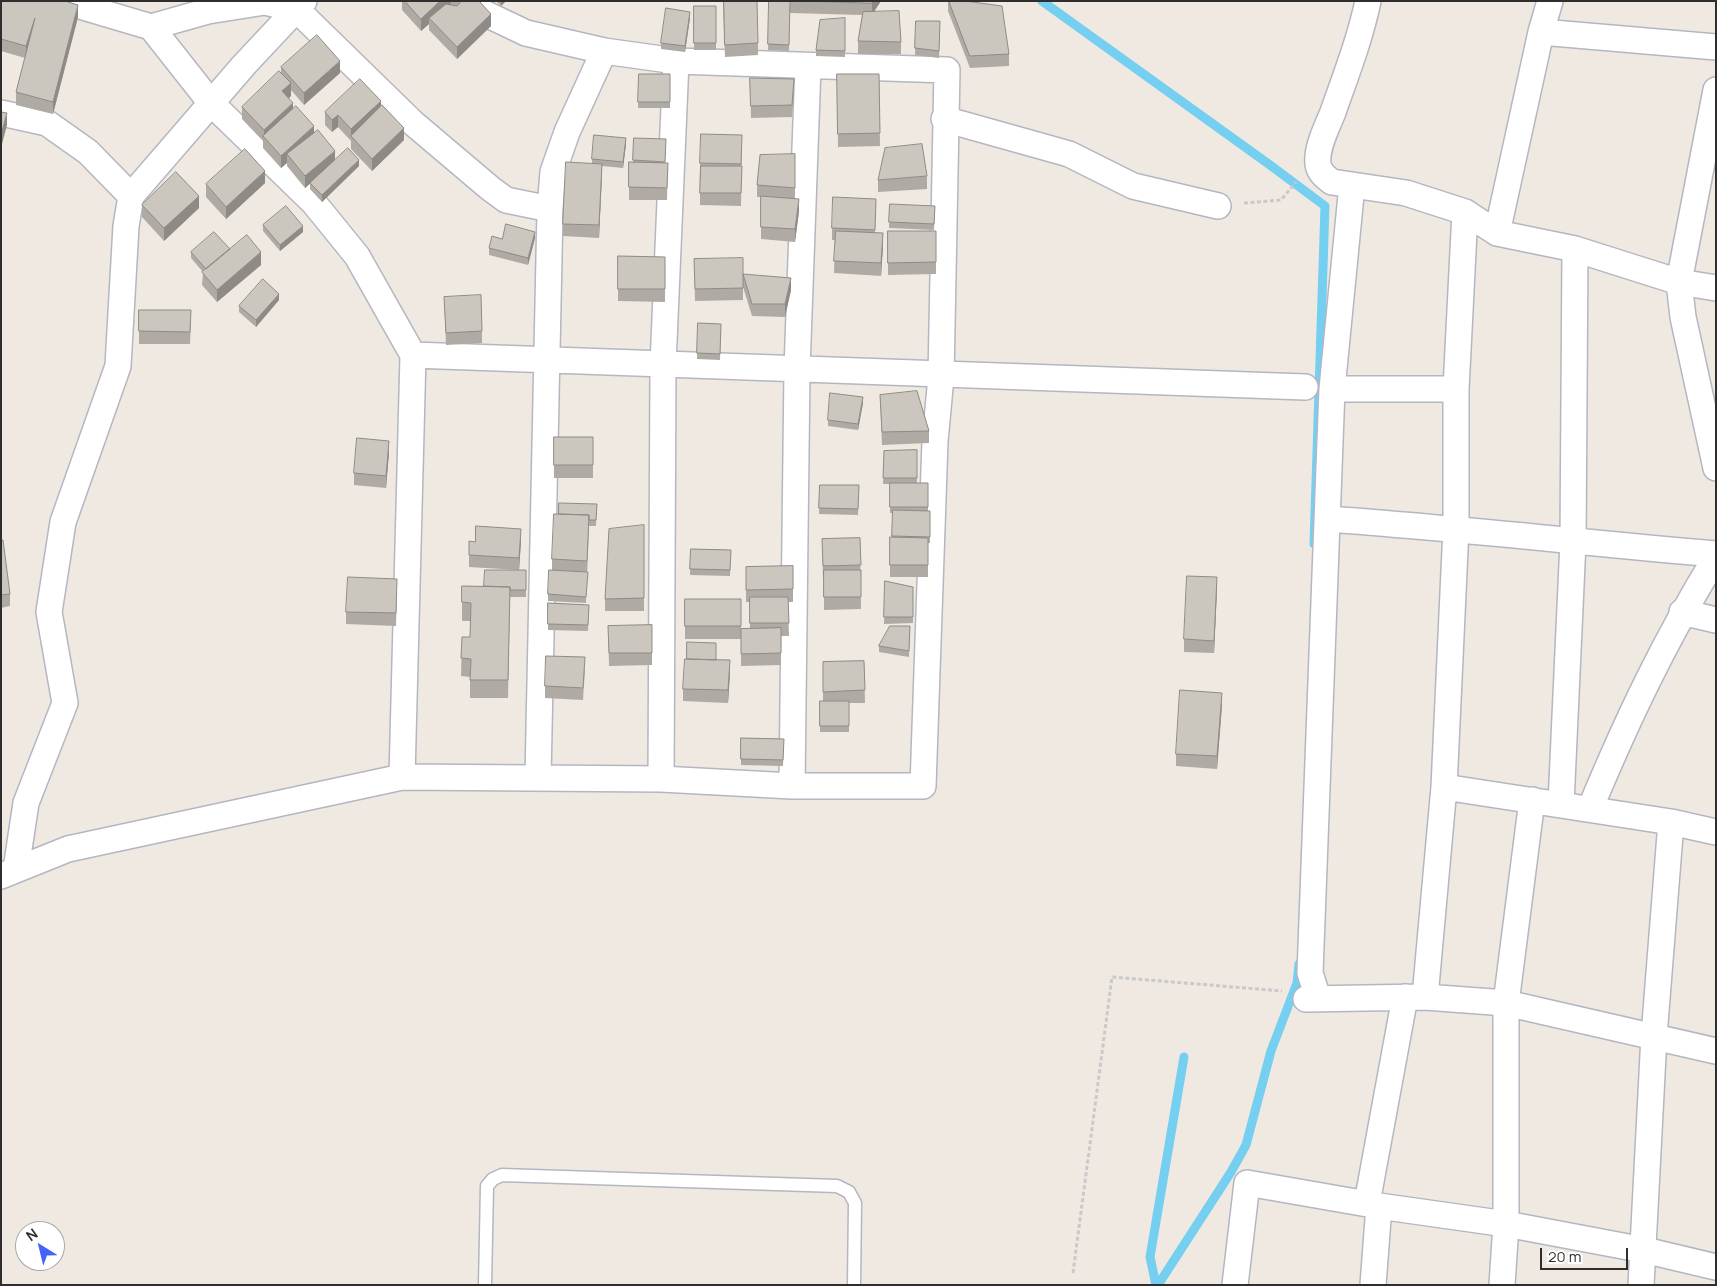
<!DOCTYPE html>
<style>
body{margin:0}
#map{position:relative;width:1717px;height:1286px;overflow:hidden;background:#efe9e1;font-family:Manrope,sans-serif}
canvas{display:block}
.frame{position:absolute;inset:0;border:2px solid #2e2e2e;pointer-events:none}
.north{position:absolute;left:15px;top:1221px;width:50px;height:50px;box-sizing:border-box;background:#fff;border:1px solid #ababab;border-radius:50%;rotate:324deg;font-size:14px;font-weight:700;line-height:20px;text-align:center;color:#2e2e2e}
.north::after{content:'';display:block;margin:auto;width:18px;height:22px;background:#4264fb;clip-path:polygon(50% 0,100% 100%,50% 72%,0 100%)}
.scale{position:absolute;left:1540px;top:1248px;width:88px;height:22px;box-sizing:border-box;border:2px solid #2e2e2e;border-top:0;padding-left:6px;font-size:15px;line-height:18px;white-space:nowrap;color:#2e2e2e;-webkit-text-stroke:4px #fff;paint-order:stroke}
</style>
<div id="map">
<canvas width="1717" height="1286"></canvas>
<div class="frame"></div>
<div class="north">N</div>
<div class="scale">20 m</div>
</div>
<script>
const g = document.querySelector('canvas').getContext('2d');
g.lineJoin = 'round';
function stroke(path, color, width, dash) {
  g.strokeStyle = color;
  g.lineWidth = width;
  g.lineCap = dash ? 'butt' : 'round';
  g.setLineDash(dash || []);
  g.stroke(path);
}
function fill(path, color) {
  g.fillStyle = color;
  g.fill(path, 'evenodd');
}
const stream = new Path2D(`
 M1042,1L1270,165L1325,206L1314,544
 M1156,1285L1150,1257L1184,1057
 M1158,1285L1231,1172L1246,1145L1271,1051L1297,983L1299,964`);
const path = new Path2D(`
 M1244,203L1281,200L1296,182
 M1073,1273L1112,977L1282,991`);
const lane = new Path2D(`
 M485,1285L487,1186L493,1179L502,1175L837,1186L849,1192L855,1203L854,1285`);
const street = new Path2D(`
 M63,1L151,27L208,11L265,2L296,9L413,123L491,189L506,200L550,209
 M1368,1C1360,39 1346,75 1333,112C1327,127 1316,148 1318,164C1319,172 1325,177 1332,182L1406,193L1465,212L1497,233L1575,249L1679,282L1716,288
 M151,27L211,103L314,203L357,256L413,355L402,777
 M1541,32L1716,47
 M1716,90L1679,282L1683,317L1716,468
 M1,113L47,123L88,152L131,196
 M944,119L1069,154L1133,186L1218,206
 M1497,233L1541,32L1550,1
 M413,355C711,367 1008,379 1305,387
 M1332,389H1456
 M1327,519C1457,528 1586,543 1716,554
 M1682,612L1716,620
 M538,777L550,209L553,172L567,132L604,51
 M661,779L663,365L676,61
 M792,786L797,369L808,66
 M1444,787L1671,822L1716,832
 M1561,804L1573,542L1575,249
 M1590,809C1627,720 1665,640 1716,557
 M16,869L26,803L65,703L49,612L63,522L118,366L126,226L131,196L244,65L304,1
 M1,876L68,849L402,777L661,779L792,786H923L935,441L941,377L947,70L676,61L604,51L526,33L484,13L473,1
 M1425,997L1444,787L1456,528V389L1465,212
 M1318,998L1310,973L1332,389L1352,185
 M1306,999L1425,997L1506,1003L1716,1051
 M1367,1203L1405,997
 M1235,1285L1247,1183L1379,1206L1506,1224L1644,1250L1716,1267
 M1373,1285L1379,1206
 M1502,1285L1506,1224V1003L1532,800
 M1641,1285L1654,1036L1671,822`);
const wall = new Path2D(`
 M1,1L78,17L53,114L16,105V92L25,58L1,51Z
 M402,1H479L491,26L457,59L429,30V24L421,31L402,10Z
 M496,1H506L501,6Z
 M723,1L758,43V55L725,57Z
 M769,1H881L874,11L901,42V54H858V41L862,15L790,13V11L789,51L768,50Z
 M948,1H965L1009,54V66L970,68L948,11Z
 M694,6H716V50H694Z
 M690,18L685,52L661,49V43Z
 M845,18V57L816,56V50Z
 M916,21H940L939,58L915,55Z
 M281,67L340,73L304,105L291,90V96L289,98L293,108L314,132L335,160L359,166L322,202L310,189V183L305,188L287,166V163L281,168L263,148V141L242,119V107L281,73Z
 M639,74H670V108H638Z
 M837,74H879L880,146L838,147Z
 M750,78L794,92L792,117L751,118Z
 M381,107L404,140L372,171L351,149V141L338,127L332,132L325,125V112Z
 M634,138L666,145L665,163H668L667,200H629V187L633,162Z
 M626,144L623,168L602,166L599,238L563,236V224L592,164V159Z
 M742,147L741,206L700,205V163Z
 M795,154V199L799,211L795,242L761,239V197H757V185Z
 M927,176V189L878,192V180Z
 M265,183L226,219L206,197V184Z
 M876,199L875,233L883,246L881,276L834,273L835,240H832V228Z
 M890,204L935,212L934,230L889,228Z
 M142,205L199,208L164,241L142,217Z
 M263,225L303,232L280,251L263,231Z
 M888,231H936V274L888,275Z
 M535,238L528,265L489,255V248L502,239Z
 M230,249L261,265L217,302L202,285L203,272L191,258V252Z
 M618,256L665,257V302L618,301Z
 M694,259L791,290L785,317L752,316L743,287V300L695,301Z
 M444,297L482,331V343L446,345Z
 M279,300L256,327L239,312V306Z
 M191,323L190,344H139V331Z
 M698,323L721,324L720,360L697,359Z
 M880,395L929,431V443L882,445Z
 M863,403L858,430L828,426V420Z
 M554,437H593V478H554Z
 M917,450V483H928V511H930V543H928V577H890V537H892L893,513H890V484H883L884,451Z
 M389,453L386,488L354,485V473Z
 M820,485H859L858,515L819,514Z
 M597,504L596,526H589L586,603L548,601V594L552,570V559L559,514Z
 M644,525V611H605V599Z
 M860,538L861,609L824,610V578H823L822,539Z
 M1,540L10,594V606L1,608Z
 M521,541L519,570L469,567V555L475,542Z
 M691,549L731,550L730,576L690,575Z
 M793,566V602H788L789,636H781V665L741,666V639H685V599H741V629H750V602H746V567Z
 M526,570V597H510L508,698H470V677L461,676L462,637H470V621H462V586H484Z
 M885,581L913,587V623L884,624Z
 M1217,589L1214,653L1184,652V639Z
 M397,592L396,626L346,624V612Z
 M548,603L589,605L588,631L548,630Z
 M652,625V665L609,666L608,626Z
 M910,626L909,657L879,652V646Z
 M716,660L730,673L728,703L683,701V689Z
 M864,661L865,703H849V732H820V701H823V662Z
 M585,669L583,700L545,698V686Z
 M1222,705L1217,769L1176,766V754Z
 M741,738L784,739L783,766L741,765Z`);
const shadedWall = new Path2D(`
 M440,1H451V4L432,21L429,18V24L421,31V19Z
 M501,1H506L501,6Z
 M873,1H881L872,15V3Z
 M78,5V17L53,114V102Z
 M690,12V18L685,52V46Z
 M491,14V26L457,59V47Z
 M35,18L26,58V46Z
 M340,61V73L304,105V93Z
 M291,83V96L282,104V91Z
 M381,101V114L351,137V129Z
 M293,103V115L264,138V130Z
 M7,113V125L1,148V135Z
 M338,115V127L332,132V120Z
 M314,126V138L287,154V163L281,168V156Z
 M404,128V140L372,171V159Z
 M626,138V144L623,168V162Z
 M335,151V163L305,188V176Z
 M359,160V166L322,202V195Z
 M602,164V176L599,238V225Z
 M265,171V183L226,219V207Z
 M199,196V208L164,241V228Z
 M799,199V211L795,242V229Z
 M303,226V232L280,251V245Z
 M535,232V238L528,265V258Z
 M883,233V246L881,276V263Z
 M261,252V265L217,302V290Z
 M791,278V290L785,317V304Z
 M279,294V300L256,327V320Z
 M863,397V403L858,430V424Z
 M389,441V453L386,488V476Z
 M521,529V541L519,570V558Z
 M1217,577V589L1214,653V641Z
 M730,660V673L728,703V690Z
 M1222,693V705L1217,769V756Z`);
const building = new Path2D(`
 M1,1H65L78,5L53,102L16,92L35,18L26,46L1,39Z
 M405,1H440L421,19Z
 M458,1H479L491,14L457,47L429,18L446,4L457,6L460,3Z
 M724,1H757L758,43L725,45Z
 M769,1H790L789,45L768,44Z
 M809,1H873L872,3Z
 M949,1H965L1002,6L1009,54L970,56Z
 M694,6H716V43H694Z
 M666,8L690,12L685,46L661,43Z
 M899,11L901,42L858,41L863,12Z
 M845,18V51L816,50L820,20Z
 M916,21H940L939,51L915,48Z
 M317,35L340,61L304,93L281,67Z
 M279,71L291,83L282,91L293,103L264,130L242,107Z
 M639,74H670V102H638Z
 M837,74H879L880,133L838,134Z
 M750,78L794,79L792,105L751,106Z
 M360,79L381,101L351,129L338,115L332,120L325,112Z
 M382,105L404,128L372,159L351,136Z
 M296,106L314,126L281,156L263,136Z
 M1,112L7,113L1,135Z
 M318,130L335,151L305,176L287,154Z
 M701,134L742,135L741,164L700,163Z
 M594,135L626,138L623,162L592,159Z
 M634,138L666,139L665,162L633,160Z
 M922,144L927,176L878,180L885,148Z
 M348,148L359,160L322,195L310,183Z
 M245,149L265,171L226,207L206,184Z
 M795,154V188L757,185L760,155Z
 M566,162L602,164L599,225L563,224Z
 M629,162L668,163L667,188L629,187Z
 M701,166H742L741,193H700Z
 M176,172L199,196L164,228L142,205Z
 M761,196L799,199L795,229L761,227Z
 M833,197L876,199L875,230L832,228Z
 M890,204L935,206L934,224L889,222Z
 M286,206L303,226L280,245L263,225Z
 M506,224L535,232L528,258L489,248L492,236L502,239Z
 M836,231L883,233L881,263L834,261Z
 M888,231H936V262L888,263Z
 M214,232L230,249L206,269L191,252Z
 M247,235L261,252L217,290L202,272Z
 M618,256L665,257V289H618Z
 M743,258V274L791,278L785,304H752L743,274V288L695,289L694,259Z
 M263,279L279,294L256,320L239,306Z
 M481,295L482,331L446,333L444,297Z
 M139,310H191L190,332L139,331Z
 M698,323L721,324L720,354L697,353Z
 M917,391L929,431L882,432L880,395Z
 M830,393L863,397L858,424L828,420Z
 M554,437H593V465H554Z
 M357,438L389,441L386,476L354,473Z
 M917,450V478H883L884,451Z
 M890,483H928V507H890Z
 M820,485H859L858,509L819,508Z
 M559,503L597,504L596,520H589V515L559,514Z
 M893,510L930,511V537L892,536Z
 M554,514L589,515L587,561L552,559Z
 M644,525V598L605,599L609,529Z
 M476,526L521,529L519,558L469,555V541L475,542Z
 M890,537L928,538V565H890Z
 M860,538L861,565L823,566L822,539Z
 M1,540H3L10,594L1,595Z
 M691,549L731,550L730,570L690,569Z
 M793,566V589L746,590V567Z
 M485,570H526V590H510V587L484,586Z
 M549,570L588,572L586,597L548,594Z
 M824,570H861V597H824Z
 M1187,576L1217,577L1214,641L1184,639Z
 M348,577L397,579L396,613L346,612Z
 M885,581L913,587V617H884Z
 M462,586L510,587L508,680H470L471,659L461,658L462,637H470L471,603L462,602Z
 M750,597H788L789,623H750Z
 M685,599H741V626H685Z
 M548,603L589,605L588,625L548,624Z
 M652,625V653H609L608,626Z
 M890,626H910L909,651L879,646Z
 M781,628V653L741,654V629Z
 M687,642L716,643V660L687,659Z
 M546,656L585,657L583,688L545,686Z
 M685,659L730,660L728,690L683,689Z
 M864,661L865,690L823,692V662Z
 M1180,690L1222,693L1217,756L1176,754Z
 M820,701H849V726H820Z
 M741,738L784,739L783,760L741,759Z`);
stroke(stream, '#75cff0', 9);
stroke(lane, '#b4b7c1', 15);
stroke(street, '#b4b7c1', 28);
stroke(path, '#c9c9c9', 3, [4, 2.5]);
stroke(lane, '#fff', 12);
stroke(street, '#fff', 25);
fill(wall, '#afaba4');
fill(shadedWall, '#8e8b86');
fill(building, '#cbc7bf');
stroke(building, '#8e8b86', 1);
</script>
